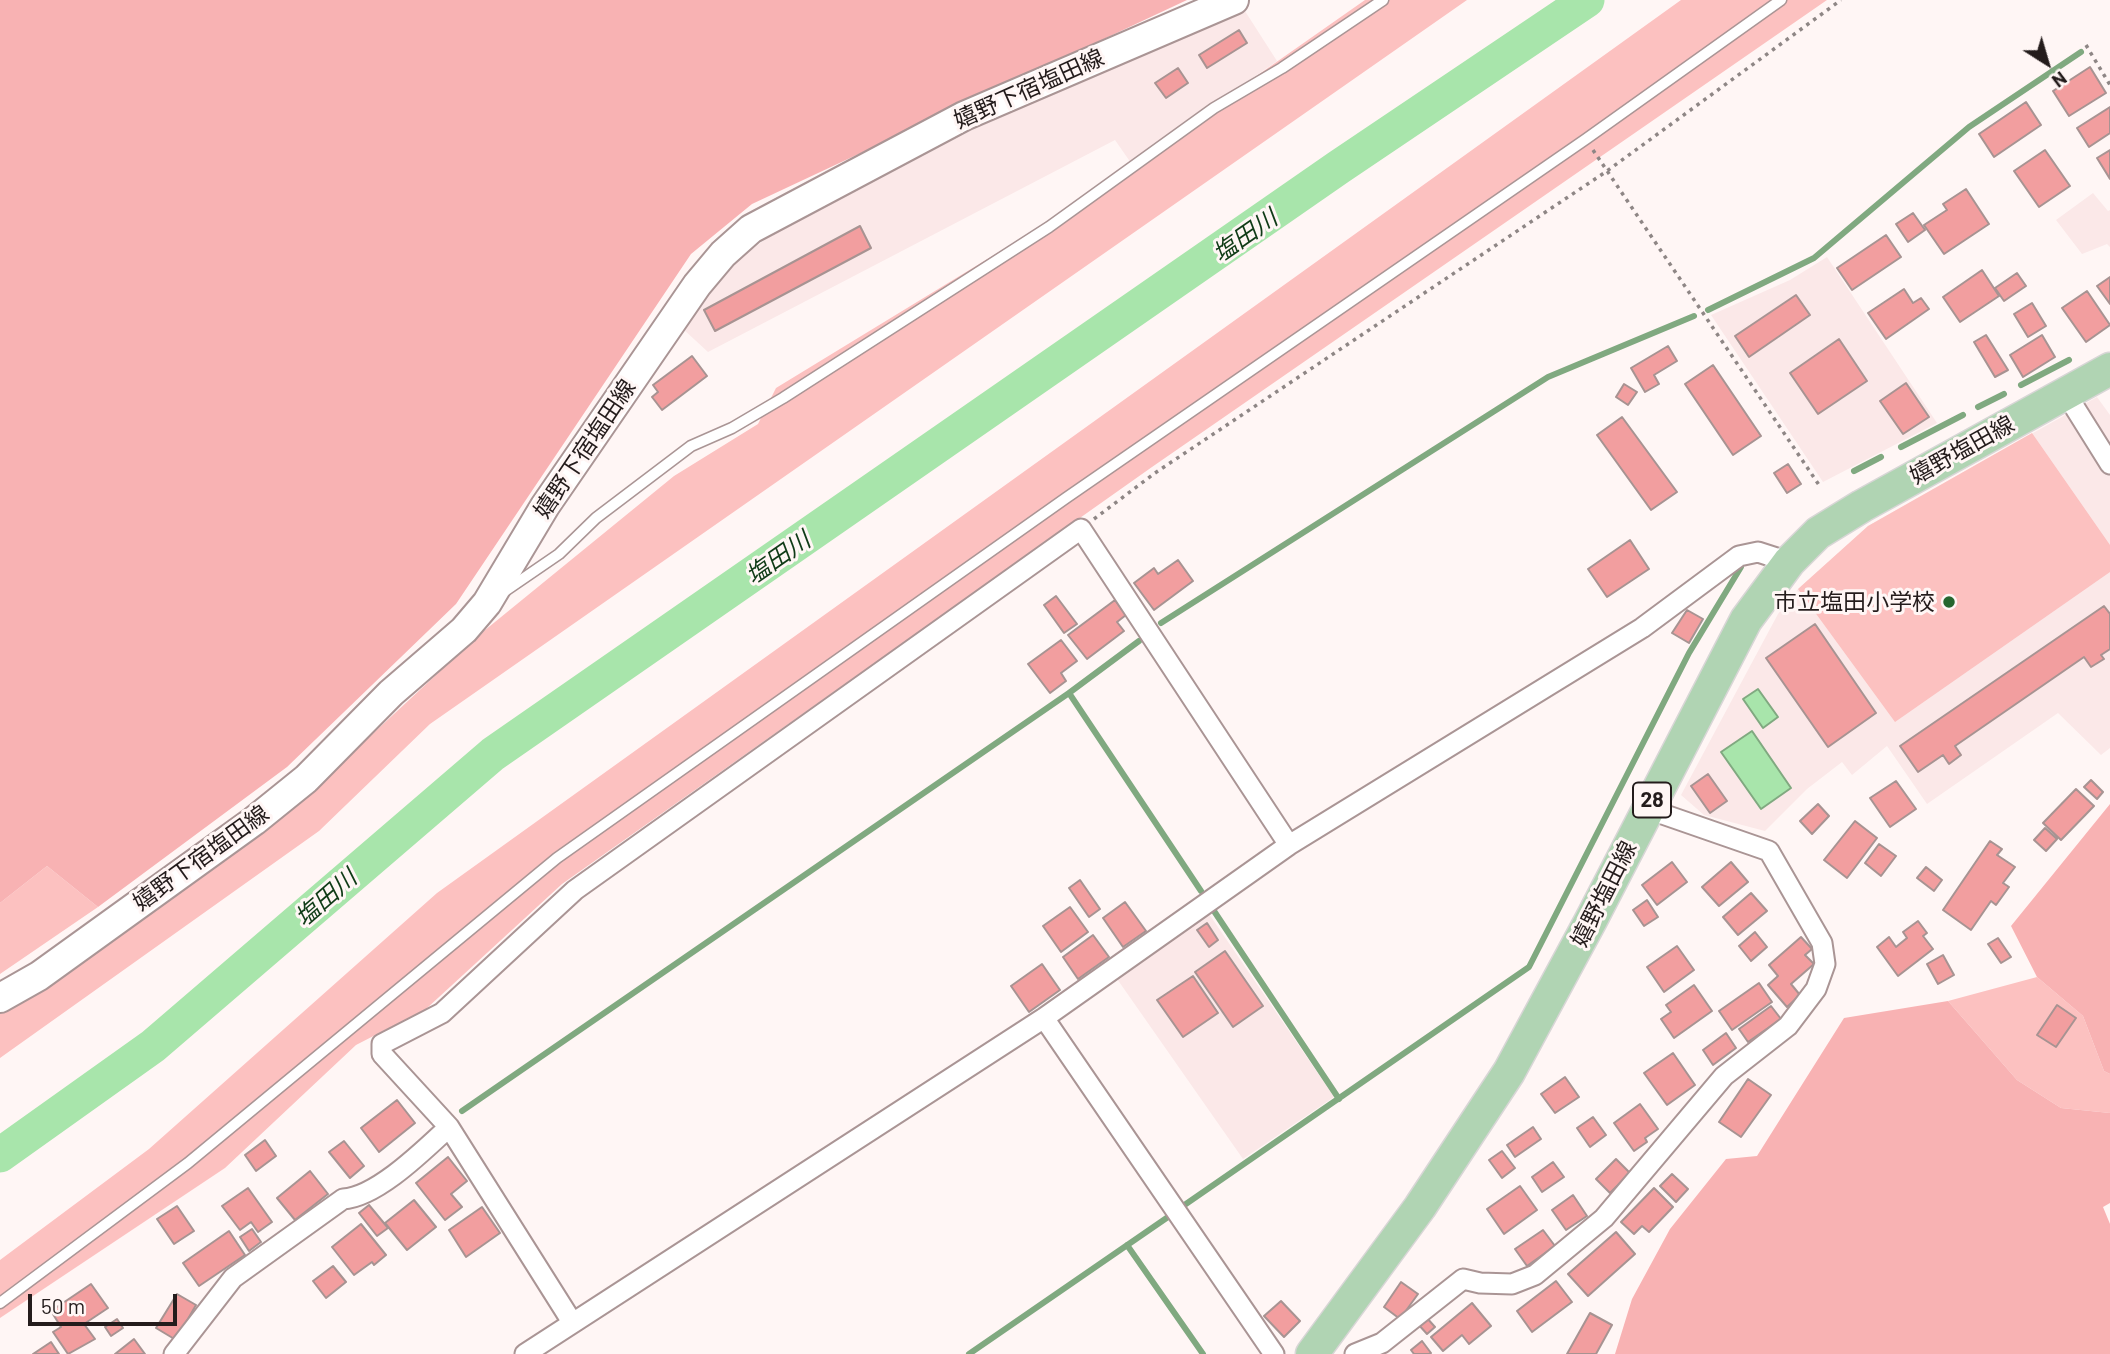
<!DOCTYPE html>
<meta charset="utf-8">
<style>
body{margin:0}
#map{position:relative;width:2110px;height:1354px;overflow:hidden;background:#fff6f5;font-family:Barlow,sans-serif}
canvas{display:block}
.north{position:absolute;left:2012px;top:28px;width:70px;height:70px;-webkit-text-stroke:5px #fff6f5;paint-order:stroke;rotate:143deg;font-size:19px;font-weight:700;line-height:28px;text-align:center;color:#241c1c}
.north::after{content:'';display:block;margin:auto;width:24px;height:32px;background:#241c1c;clip-path:polygon(50% 0,100% 100%,50% 72%,0 100%)}
.scale{position:absolute;left:28px;top:1294px;width:149px;height:32px;box-sizing:border-box;border:4px solid #241c1c;border-top:0;padding-left:9px;font-size:21px;line-height:24px;white-space:nowrap;color:#241c1c;-webkit-text-stroke:5px #fff6f5;paint-order:stroke}
</style>
<div id="map">
<canvas width="2110" height="1354"></canvas>
<div class="north">N</div>
<div class="scale">50 m</div>
</div>
<script>
const g = document.querySelector('canvas').getContext('2d');
g.lineJoin = 'round';
function fill(path, color) {
  g.fillStyle = color;
  g.fill(path, 'evenodd');
}
function stroke(path, color, width, dash) {
  g.strokeStyle = color;
  g.lineWidth = width;
  g.lineCap = dash ? 'butt' : 'round';
  g.setLineDash(dash || []);
  g.stroke(path);
}
function drawText(font, color, halo, rows, align = 'center') {
  g.font = font + ' Barlow,"Noto Sans JP",sans-serif';
  g.lineWidth = 6;
  g.setLineDash([]);
  g.textBaseline = 'middle';
  g.strokeStyle = halo;
  g.fillStyle = color;
  for (const [text, x, y, turn = 0] of rows) {
    g.save();
    g.translate(x, y);
    g.rotate((+turn || 0) * Math.PI / 180);
    g.textAlign = isNaN(turn) ? turn : align;
    if (halo) g.strokeText(text, 0, 0);
    g.fillText(text, 0, 0);
    g.restore();
  }
}
const built = new Path2D(`
 M1243,8L1277,61L1131,163L1115,140L708,352L682,328L727,268L767,238L972,130Z
 M2093,193L2108,211L2110,210V247L2107,244L2082,254L2056,220Z
 M1827,257L1937,423L1823,482L1711,315L1790,280Z
 M2097,397L2110,415V748L2101,755L2058,713L1927,804L1887,746L1852,775L1842,762L1807,789L1765,831L1704,815L1681,795L1778,614L1798,589L1868,526Z
 M1207,911L1334,1097L1243,1159L1115,976Z`);
const green = new Path2D(`
 M1365,0H1467L430,724L319,831L0,1058V1011L296,805L479,635L674,476L758,424L776,388L1048,222Z
 M1681,0H1827L1152,467L562,884L426,1009L356,1045L225,1168L0,1318V1260L149,1149L437,893Z
 M2032,433L2110,545V572L1895,722L1798,589L1868,526Z
 M47,866L98,907L0,974V903Z
 M2037,977L2083,1016L2104,1071L2110,1074V1113L2061,1108L2017,1080L1948,1001Z`);
const forest = new Path2D(`
 M0,0H1187L752,204L691,254L456,604L287,767L98,907L47,866L0,903Z
 M2110,804V1074L2104,1071L2083,1016L2037,977L2011,926Z
 M1948,1001L2017,1080L2061,1108L2110,1113V1203L2103,1207L2110,1224V1354H1615L1632,1299L1670,1229L1726,1159L1757,1156L1844,1018Z`);
const water = new Path2D(`
 M1758,689L1778,717L1763,728L1743,699Z
 M1752,731L1791,788L1761,809L1721,752Z`);
const stream = new Path2D(`
 M1708,310L1814,258L1969,127L2081,52
 M2021,385L2069,360
 M1978,407L2004,394
 M1901,447L1963,415
 M1854,471L1881,457
 M1161,623L1548,377L1694,316
 M1139,641L1069,693L1201,891
 M1214,911L1339,1099
 M462,1111L1069,693
 M1183,1206L1529,967L1689,653L1741,567
 M1127,1245L1203,1354
 M969,1354L1168,1217`);
const river = new Path2D(`
 M0,1155L153,1046L493,754L1339,167L1587,0`);
const building = new Path2D(`
 M1239,30L1247,43L1207,68L1199,55Z
 M2090,67L2106,93L2069,116L2053,91Z
 M1178,68L1188,83L1166,98L1155,83Z
 M2026,102L2041,125L1994,157L1979,134Z
 M2110,107V133L2089,147L2077,128Z
 M2045,150L2070,186L2039,207L2014,171Z
 M2110,150V179L2097,158Z
 M1966,189L1989,224L1944,254L1924,225L1947,210L1943,204Z
 M1913,213L1925,230L1908,242L1896,224Z
 M860,226L871,248L715,331L704,310Z
 M1886,235L1901,257L1852,290L1837,268Z
 M1982,270L1999,296L1960,322L1943,297Z
 M2017,273L2026,286L2004,301L1995,288Z
 M2110,277V304L2097,286Z
 M1904,289L1913,303L1921,298L1929,309L1886,339L1868,313Z
 M2087,291L2110,325L2086,342L2062,308Z
 M1796,295L1810,315L1749,357L1735,336Z
 M2032,303L2046,326L2028,337L2014,314Z
 M1986,335L2008,370L1995,377L1974,342Z
 M2042,335L2055,357L2023,377L2010,355Z
 M1839,339L1867,381L1818,414L1790,373Z
 M1668,346L1677,361L1654,375L1659,384L1645,392L1631,368Z
 M692,356L707,376L662,410L652,397L658,392L653,385Z
 M1713,365L1761,436L1733,455L1685,384Z
 M1906,383L1929,417L1903,434L1880,401Z
 M1624,384L1637,392L1628,405L1616,397Z
 M1622,417L1677,492L1651,510L1597,435Z
 M1788,464L1801,484L1787,493L1774,473Z
 M1630,540L1649,569L1607,597L1588,569Z
 M1178,560L1193,581L1154,610L1134,583L1154,568L1158,574Z
 M1056,596L1077,624L1064,633L1044,605Z
 M1115,600L1126,615L1117,622L1124,631L1087,659L1068,635Z
 M2104,606L2110,614V649L2101,655L2104,659L2091,667L2084,657L1955,746L1961,755L1949,764L1943,755L1918,772L1900,746Z
 M1687,610L1703,619L1689,643L1672,633Z
 M1815,624L1876,713L1828,747L1766,658Z
 M1061,640L1077,661L1061,673L1066,681L1050,693L1028,664Z
 M1708,774L1727,801L1710,813L1691,786Z
 M2091,780L2103,792L2097,799L2084,787Z
 M1896,781L1916,809L1890,827L1870,798Z
 M2076,789L2094,806L2061,840L2043,823Z
 M1818,804L1829,816L1812,834L1800,821Z
 M1855,821L1877,838L1847,878L1824,860Z
 M2045,828L2057,839L2046,851L2034,840Z
 M1990,841L2002,849L1997,855L2015,867L2003,883L2009,887L1996,905L1991,901L1971,930L1943,910Z
 M1879,844L1896,856L1881,876L1865,863Z
 M1672,862L1687,882L1657,905L1642,885Z
 M1731,862L1748,882L1719,906L1702,887Z
 M1926,867L1942,880L1934,891L1917,878Z
 M1080,880L1100,909L1089,917L1069,888Z
 M1751,893L1767,911L1738,935L1723,917Z
 M1647,900L1658,917L1644,926L1633,910Z
 M1125,902L1146,931L1123,947L1103,918Z
 M1070,907L1088,932L1061,952L1043,926Z
 M1918,921L1927,933L1923,936L1933,949L1898,976L1877,947L1889,937L1896,947L1907,938L1903,932Z
 M1207,923L1218,940L1209,947L1197,930Z
 M1755,932L1767,947L1751,961L1739,946Z
 M1093,935L1109,957L1078,979L1063,957Z
 M1801,937L1812,949L1805,955L1814,964L1791,984L1800,995L1787,1007L1768,985L1778,976L1769,965Z
 M1998,938L2011,957L2001,963L1988,944Z
 M1677,946L1694,970L1664,992L1647,967Z
 M1225,951L1263,1006L1233,1027L1195,972Z
 M1943,955L1954,975L1938,984L1927,964Z
 M1042,964L1060,990L1029,1012L1011,986Z
 M1193,976L1218,1013L1183,1037L1157,1000Z
 M1759,983L1772,1002L1732,1030L1719,1011Z
 M1694,985L1712,1011L1674,1038L1661,1019L1671,1012L1666,1005Z
 M2057,1005L2076,1018L2056,1047L2037,1035Z
 M1771,1006L1781,1019L1748,1042L1739,1029Z
 M1726,1033L1736,1048L1713,1065L1703,1050Z
 M1673,1053L1695,1085L1667,1105L1644,1073Z
 M1565,1077L1579,1097L1555,1113L1541,1094Z
 M1748,1079L1771,1095L1741,1137L1719,1122Z
 M397,1100L415,1123L379,1152L361,1128Z
 M1640,1104L1658,1129L1645,1138L1647,1142L1634,1151L1614,1123Z
 M1593,1117L1606,1135L1590,1147L1577,1128Z
 M1533,1127L1541,1139L1515,1157L1507,1145Z
 M265,1140L276,1156L256,1171L245,1155Z
 M344,1141L364,1166L350,1178L329,1152Z
 M1502,1151L1515,1168L1502,1178L1489,1160Z
 M448,1157L467,1181L451,1194L462,1207L445,1220L416,1183Z
 M1616,1159L1630,1173L1610,1193L1596,1179Z
 M1553,1162L1564,1177L1542,1192L1532,1177Z
 M310,1171L328,1194L295,1220L277,1198Z
 M1672,1174L1688,1189L1676,1202L1660,1186Z
 M1520,1186L1537,1210L1504,1234L1487,1209Z
 M248,1188L272,1222L258,1232L251,1222L240,1230L222,1206Z
 M1654,1188L1673,1207L1649,1232L1642,1226L1634,1234L1621,1222Z
 M1573,1195L1587,1216L1566,1230L1552,1210Z
 M414,1200L436,1227L407,1250L385,1223Z
 M369,1205L388,1228L377,1236L359,1213Z
 M177,1206L194,1231L174,1244L157,1219Z
 M482,1207L500,1233L466,1257L449,1230Z
 M361,1224L386,1255L374,1265L372,1262L354,1275L332,1247Z
 M252,1229L261,1242L249,1251L240,1237Z
 M1543,1230L1555,1246L1527,1266L1515,1249Z
 M229,1231L245,1255L199,1286L183,1263Z
 M1616,1232L1635,1254L1588,1296L1568,1274Z
 M333,1266L346,1282L326,1298L313,1281Z
 M1556,1281L1572,1302L1532,1332L1517,1311Z
 M1401,1282L1418,1294L1400,1319L1384,1307Z
 M91,1284L108,1308L84,1324L95,1339L68,1354L53,1332L61,1327L51,1311Z
 M177,1294L196,1305L176,1340L156,1328Z
 M1281,1301L1300,1321L1284,1337L1264,1316Z
 M1472,1303L1491,1326L1469,1344L1462,1335L1443,1351L1431,1337Z
 M1590,1313L1612,1325L1596,1354H1567Z
 M1426,1317L1435,1327L1427,1334L1418,1324Z
 M117,1319L123,1328L111,1336L105,1327Z
 M134,1339L145,1354H115Z
 M1422,1341L1431,1353L1429,1354H1414L1411,1350Z
 M51,1342L59,1354H33Z`);
const path = new Path2D(`
 M2086,45L2110,85
 M1593,150L1819,485
 M1094,519L1155,473L1607,171L1841,0`);
const service = new Path2D(`
 M505,591L559,554L596,518L691,446L732,428L783,398L1049,227L1214,108L1282,68L1383,0
 M0,1303L188,1163L557,858L1066,498L1586,139L1781,0`);
const minor = new Path2D(`
 M2065,392L2110,464
 M1044,1018L1274,1354
 M572,1322L449,1127L382,1054V1044L442,1013L575,890L1081,529L1289,845
 M174,1354L233,1278L343,1199C377,1197 424,1150 449,1127
 M525,1354L1044,1018L1289,845L1642,628L1739,556L1758,552L1789,562
 M1355,1354L1382,1343L1463,1279L1480,1283L1512,1284L1535,1275L1604,1218L1724,1076L1788,1026L1816,989L1825,964L1822,943L1769,851L1648,809`);
const secondary = new Path2D(`
 M0,998L39,976L254,821L306,779L391,693L464,630L487,603L545,506L697,285L723,254L751,229L964,116L1234,0`);
const primary = new Path2D(`
 M1312,1354L1420,1207L1509,1072L1591,920L1746,620L1789,562L1818,533L1862,506L2110,369`);
const markers = [
 [1949,602,7,"#26662f"]
];
const shields = [
 [1652,800,38]
];
const shieldNames = [
 ["28",1652,800]
];
const streetNames = [
 ["嬉野下宿塩田線",1029,89,-24],
 ["嬉野下宿塩田線",585,449,-56],
 ["嬉野塩田線",1962,450,-29],
 ["嬉野下宿塩田線",201,858,-36],
 ["嬉野塩田線",1604,894,-63]
];
const poiNames = [
 ["市立塩田小学校",1935,602]
];
const waterNames = [
 ["塩田川",1245,236,-35],
 ["塩田川",778,558,-35],
 ["塩田川",326,898,-41]
];
fill(built, '#fbe8e8');
fill(green, '#fcc1c0');
fill(forest, '#f8b2b3');
fill(water, '#a8e5ab');
stroke(water, '#80a980', 2);
stroke(stream, '#80a980', 6);
stroke(river, '#a8e5ab', 35);
fill(building, '#f29e9f');
stroke(building, '#a79392', 2);
stroke(service, '#aa9595', 13);
stroke(minor, '#aa9595', 23);
stroke(secondary, '#aa9595', 32);
stroke(primary, '#d8d6d6', 35);
stroke(path, '#8e8685', 3.5, [3.5, 5]);
stroke(service, '#fff', 10);
stroke(minor, '#fff', 19);
stroke(secondary, '#fff', 28);
stroke(primary, '#b0d4b3', 32);
for (const [x, y, r, color] of markers) {
  const dot = new Path2D();
  dot.arc(x, y, r, 0, 2 * Math.PI);
  g.fillStyle = color;
  g.fill(dot);
  stroke(dot, '#fff6f5', 2.5);
}
for (const [x, y, w] of shields) {
  const box = new Path2D();
  box.roundRect(x - w / 2, y - 17.5, w, 35, 5);
  g.fillStyle = '#fff6f5';
  g.fill(box);
  stroke(box, '#241c1c', 2);
}
drawText('bold 21px', '#241c1c', null, shieldNames);
drawText('23px', '#241c1c', '#fff6f5', streetNames);
drawText('23px', '#241c1c', '#fff6f5', poiNames, 'right');
drawText('italic 24px', '#0f3b16', '#fff6f5', waterNames);
</script>
